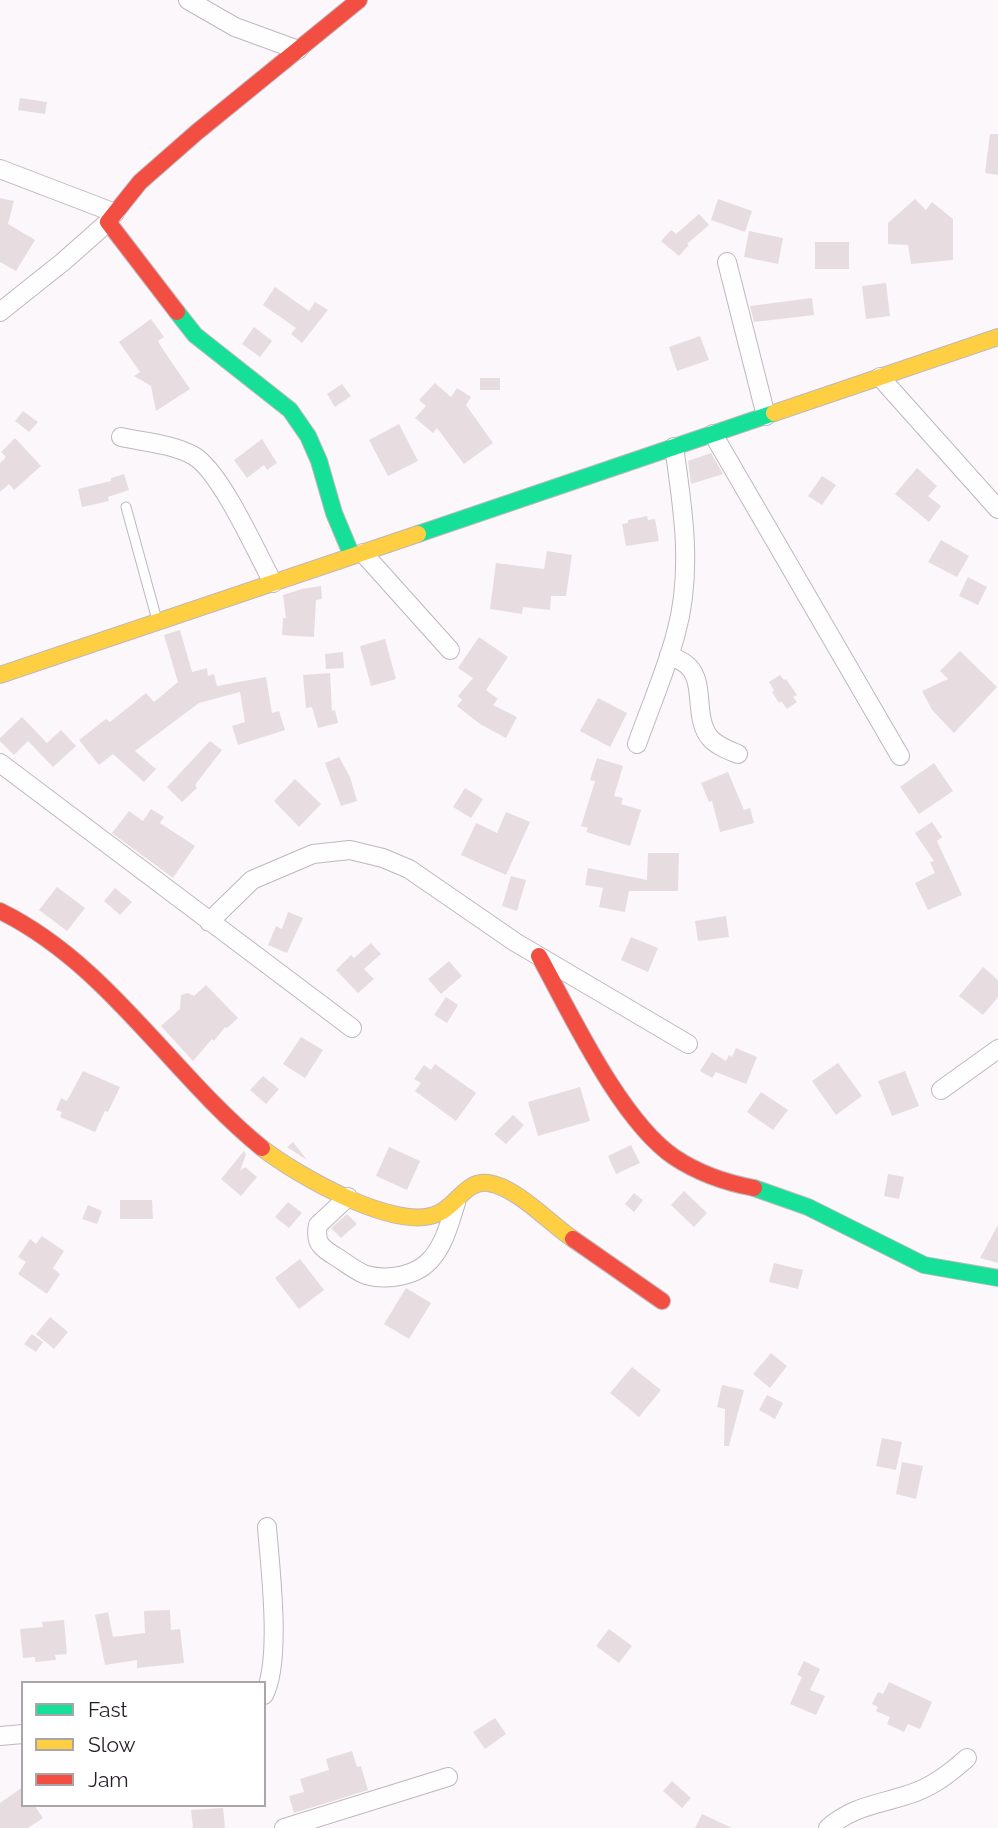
<!DOCTYPE html>
<style>
body{margin:0}
#map{position:relative;width:998px;height:1828px;overflow:hidden;background:#fbf7fa;font-family:Raleway,sans-serif}
canvas{display:block}
.legend{position:absolute;left:21px;top:1681px;width:245px;height:126px;box-sizing:border-box;background:#fff;border:2px solid #a9a5a9;margin:0;padding:9px 12px;list-style:none;font-size:21px;color:#281d27}
.legend li{display:flex;align-items:center;gap:14px;height:35px}
.legend b{width:35px;border:2px solid #a9a5a9}
</style>
<div id="map">
<canvas width="998" height="1828"></canvas>
<ul class="legend">
<li><b style="height:9px;background:#16e098"></b>Fast</li>
<li><b style="height:9px;background:#ffcf43"></b>Slow</li>
<li><b style="height:9px;background:#f24e42"></b>Jam</li>
</ul>
</div>
<script>
const g = document.querySelector('canvas').getContext('2d');
g.lineJoin = 'round';
function fill(path, color) {
  g.fillStyle = color;
  g.fill(path, 'evenodd');
}
function stroke(path, color, width, dash) {
  g.strokeStyle = color;
  g.lineWidth = width;
  g.lineCap = dash ? 'butt' : 'round';
  g.setLineDash(dash || []);
  g.stroke(path);
}
const building = new Path2D(`
 M20,98L47,102L45,114L18,110Z
 M990,134H998V175L985,173Z
 M0,198L14,201L8,224L35,240L16,271L0,262Z
 M718,199L752,211L745,232L711,220Z
 M915,199L926,210L932,202L953,219V260L911,264L908,245L888,244V223Z
 M699,214L709,225L687,244L689,245L679,256L661,241L671,230L676,234Z
 M749,231L783,238L778,264L744,257Z
 M815,242H849V269H815Z
 M886,283L890,316L866,319L862,286Z
 M275,287L309,311L315,302L328,310L302,343L291,334L296,328L263,305Z
 M812,298L814,315L754,322L750,306Z
 M151,319L164,337L158,341L160,345L190,389L156,411L151,386L134,376L140,372L119,342Z
 M254,327L272,341L260,357L242,344Z
 M700,336L709,360L677,371L669,347Z
 M480,378H500V390H480Z
 M435,383L451,397L457,388L471,397L466,405L493,443L464,464L437,428L433,433L415,418L426,406L419,400Z
 M342,384L351,396L335,407L327,394Z
 M23,411L38,422L29,432L15,421Z
 M399,424L418,461L388,476L369,440Z
 M15,438L41,466L14,490L9,484L0,492V463L6,457L1,452Z
 M262,439L277,463L267,470L264,465L247,478L234,460Z
 M711,453L723,474L691,484L688,461Z
 M917,468L937,486L928,496L941,506L929,522L895,494Z
 M124,474L129,490L108,497L109,501L82,507L78,489L111,481V478Z
 M822,476L836,485L822,505L808,496Z
 M647,516L648,520L655,519L659,541L626,546L622,524L628,523V520Z
 M941,540L969,556L957,577L928,562Z
 M547,551L572,555L566,596H551L550,610L523,607L522,614L490,609L496,563L544,569Z
 M968,577L987,587L978,605L959,596Z
 M321,586L322,599L316,600L314,637L282,635L283,618H286L283,595L302,589Z
 M180,630L192,672L207,668L208,676L214,674L217,686L266,677L272,713L279,711L285,730L238,745L232,726L245,722L240,692L199,703L135,751L156,769L144,782L113,754L99,765L79,740L106,719L110,722L146,693L154,702L178,682L164,635Z
 M479,637L508,657L486,690L498,699L493,705L517,717L506,738L480,724L457,706L462,700L458,696L473,678L458,668Z
 M385,639L396,679L371,686L360,646Z
 M960,651L997,687L954,733L932,710L922,691L948,679L940,671Z
 M343,652L344,668L326,669L325,654Z
 M330,673L332,711L335,710L338,723L318,728L312,707L306,708L303,675Z
 M780,675L784,680L786,679L797,695L793,697L797,702L787,709L781,701L779,703L772,692L774,690L769,682Z
 M598,698L627,713L610,747L580,731Z
 M22,717L47,743L61,730L76,746L53,767L28,741L14,755L0,741V738Z
 M210,741L222,750L195,785L197,788L182,802L167,787Z
 M339,757L350,777L357,801L341,806L325,763Z
 M597,758L623,766L614,796L623,798L621,804L641,810L630,846L586,832L588,828L581,826L595,781L590,780Z
 M934,763L953,791L919,814L900,787Z
 M728,772L744,810L750,808L754,823L720,832L712,801L709,802L701,783Z
 M295,779L321,804L299,827L274,801Z
 M465,788L483,799L471,818L453,807Z
 M151,809L164,817L160,823L195,846L173,878L112,833L129,811L143,821Z
 M506,812L530,822L506,875L461,855L476,823L497,833Z
 M932,822L942,837L937,841L962,895L928,910L915,883L935,873L930,862L934,861L915,833Z
 M648,853H679L678,891H629L625,912L599,907L603,888L585,885L588,868L647,880Z
 M511,876L526,880L517,911L502,906Z
 M57,887L85,908L67,931L39,910Z
 M115,888L132,902L120,915L104,901Z
 M288,912L303,918L287,953L268,945L276,926L282,929Z
 M726,916L729,937L698,941L695,921Z
 M631,937L658,948L648,972L621,960Z
 M371,943L381,954L364,969L374,979L358,993L336,970L351,955L354,958Z
 M449,961L462,976L441,994L428,979Z
 M983,967L998,980V997L983,1015L959,996Z
 M206,985L238,1018L227,1028L225,1027L214,1041L212,1039L193,1061L161,1026L180,1009L181,995L188,993L194,996Z
 M446,997L458,1005L447,1023L434,1015Z
 M301,1037L323,1050L305,1078L283,1064Z
 M736,1048L757,1057L746,1084L716,1072L712,1078L700,1071L712,1052L726,1061L729,1055L732,1057Z
 M838,1063L862,1096L836,1115L812,1081Z
 M435,1064L476,1093L456,1121L415,1091L421,1083L414,1079L424,1065L431,1070Z
 M83,1071L120,1087L108,1112L105,1111L95,1132L60,1117L62,1112L56,1110L61,1098L67,1101Z
 M905,1071L919,1106L892,1116L878,1081Z
 M263,1076L279,1089L266,1104L250,1090Z
 M580,1087L590,1121L538,1136L528,1102Z
 M761,1092L788,1110L773,1130L747,1112Z
 M513,1115L524,1125L506,1144L494,1134Z
 M293,1142L307,1160L287,1147Z
 M631,1145L640,1163L616,1174L608,1156Z
 M389,1147L420,1161L407,1190L376,1176Z
 M244,1151L246,1154L240,1171L245,1167L257,1177L241,1196L221,1179Z
 M888,1174L904,1177L899,1199L884,1196Z
 M684,1191L707,1213L694,1227L671,1205Z
 M634,1193L643,1200L634,1212L625,1204Z
 M120,1200H152L153,1219H120Z
 M288,1202L302,1213L289,1228L275,1217Z
 M88,1205L102,1211L97,1224L82,1219Z
 M347,1214L357,1224L341,1238L331,1228Z
 M998,1225V1263L980,1258Z
 M42,1236L64,1251L53,1268L60,1274L47,1294L18,1274L26,1262L18,1257L30,1239L36,1244Z
 M300,1259L324,1290L299,1309L275,1278Z
 M774,1263L803,1270L798,1289L769,1282Z
 M406,1288L431,1303L409,1339L384,1324Z
 M50,1317L68,1332L54,1349L36,1334Z
 M32,1334L43,1342L36,1352L24,1344Z
 M771,1353L787,1366L770,1388L753,1374Z
 M632,1367L661,1390L639,1417L610,1393Z
 M722,1385L744,1390L729,1446H724L725,1409L717,1407Z
 M767,1395L783,1403L775,1419L759,1410Z
 M882,1438L902,1442L896,1470L876,1466Z
 M902,1462L923,1466L916,1499L896,1494Z
 M170,1610L171,1630L180,1629L184,1663L137,1668V1660L105,1665L95,1615L108,1612L113,1637L145,1633L144,1611Z
 M64,1620L67,1654L55,1655L56,1660L35,1662V1657L23,1658L20,1629L43,1627L42,1622Z
 M609,1629L632,1646L619,1663L596,1646Z
 M804,1661L820,1669L810,1690L825,1696L816,1715L790,1704L802,1677L797,1675Z
 M889,1682L932,1702L920,1729L908,1724L904,1732L887,1724L890,1717L876,1711L878,1707L872,1704L878,1692L883,1694Z
 M495,1718L506,1734L485,1749L473,1732Z
 M352,1751L357,1767L361,1766L368,1790L294,1813L289,1796L304,1792L300,1779L329,1770L326,1759Z
 M672,1781L691,1798L682,1808L663,1791Z
 M23,1787V1805H34L43,1818L28,1828H0V1803Z
 M223,1808L225,1828H193L191,1810Z
 M702,1814L732,1828H695Z`);
const lane = new Path2D(`
 M126,507L157,620`);
const street = new Path2D(`
 M188,0L235,27L298,50
 M0,169L115,213
 M727,262L766,416
 M0,312L64,261L108,222
 M880,377L998,509
 M713,434L900,756
 M121,437C144,442 173,444 194,456C221,472 257,553 273,583
 M363,553L450,650
 M669,655C675,658 683,661 688,666C706,683 693,718 710,738C717,746 728,750 738,754
 M637,744C650,707 666,671 676,633C693,572 683,508 674,447
 M0,763L352,1028
 M209,922L252,880L313,854L350,850L383,858L409,869L515,942L688,1044
 M941,1090L998,1049
 M348,1197L318,1225C314,1244 323,1249 338,1258C347,1264 356,1271 366,1275C388,1281 418,1276 432,1258C445,1243 450,1221 456,1203
 M264,1695C282,1660 270,1567 267,1527
 M0,1736L23,1734
 M284,1828L448,1777
 M828,1828C853,1806 877,1805 907,1795C931,1788 949,1774 967,1758`);
const fast = new Path2D(`
 M177,312L195,335L290,410L308,436L319,461L334,513L352,556
 M418,534L774,413
 M754,1188L808,1207L924,1265L998,1278`);
const slow = new Path2D(`
 M774,413L998,337
 M0,675L418,534
 M262,1148C295,1174 398,1234 439,1213C457,1205 466,1180 488,1183C517,1187 549,1223 573,1239`);
const jam = new Path2D(`
 M177,312L108,222L140,182L197,132L359,0
 M0,911C108,964 171,1074 262,1148
 M539,956C571,1014 620,1120 674,1157C698,1173 727,1183 754,1188
 M573,1239L662,1301`);
fill(building, '#e7dde1');
stroke(lane, '#beb8be', 11);
stroke(street, '#beb8be', 20);
stroke(fast, '#beb8be', 18);
stroke(slow, '#beb8be', 18);
stroke(jam, '#beb8be', 18);
stroke(lane, '#fefefe', 9);
stroke(street, '#fefefe', 18);
stroke(fast, '#16e098', 16);
stroke(slow, '#ffcf43', 16);
stroke(jam, '#f24e42', 16);
</script>
